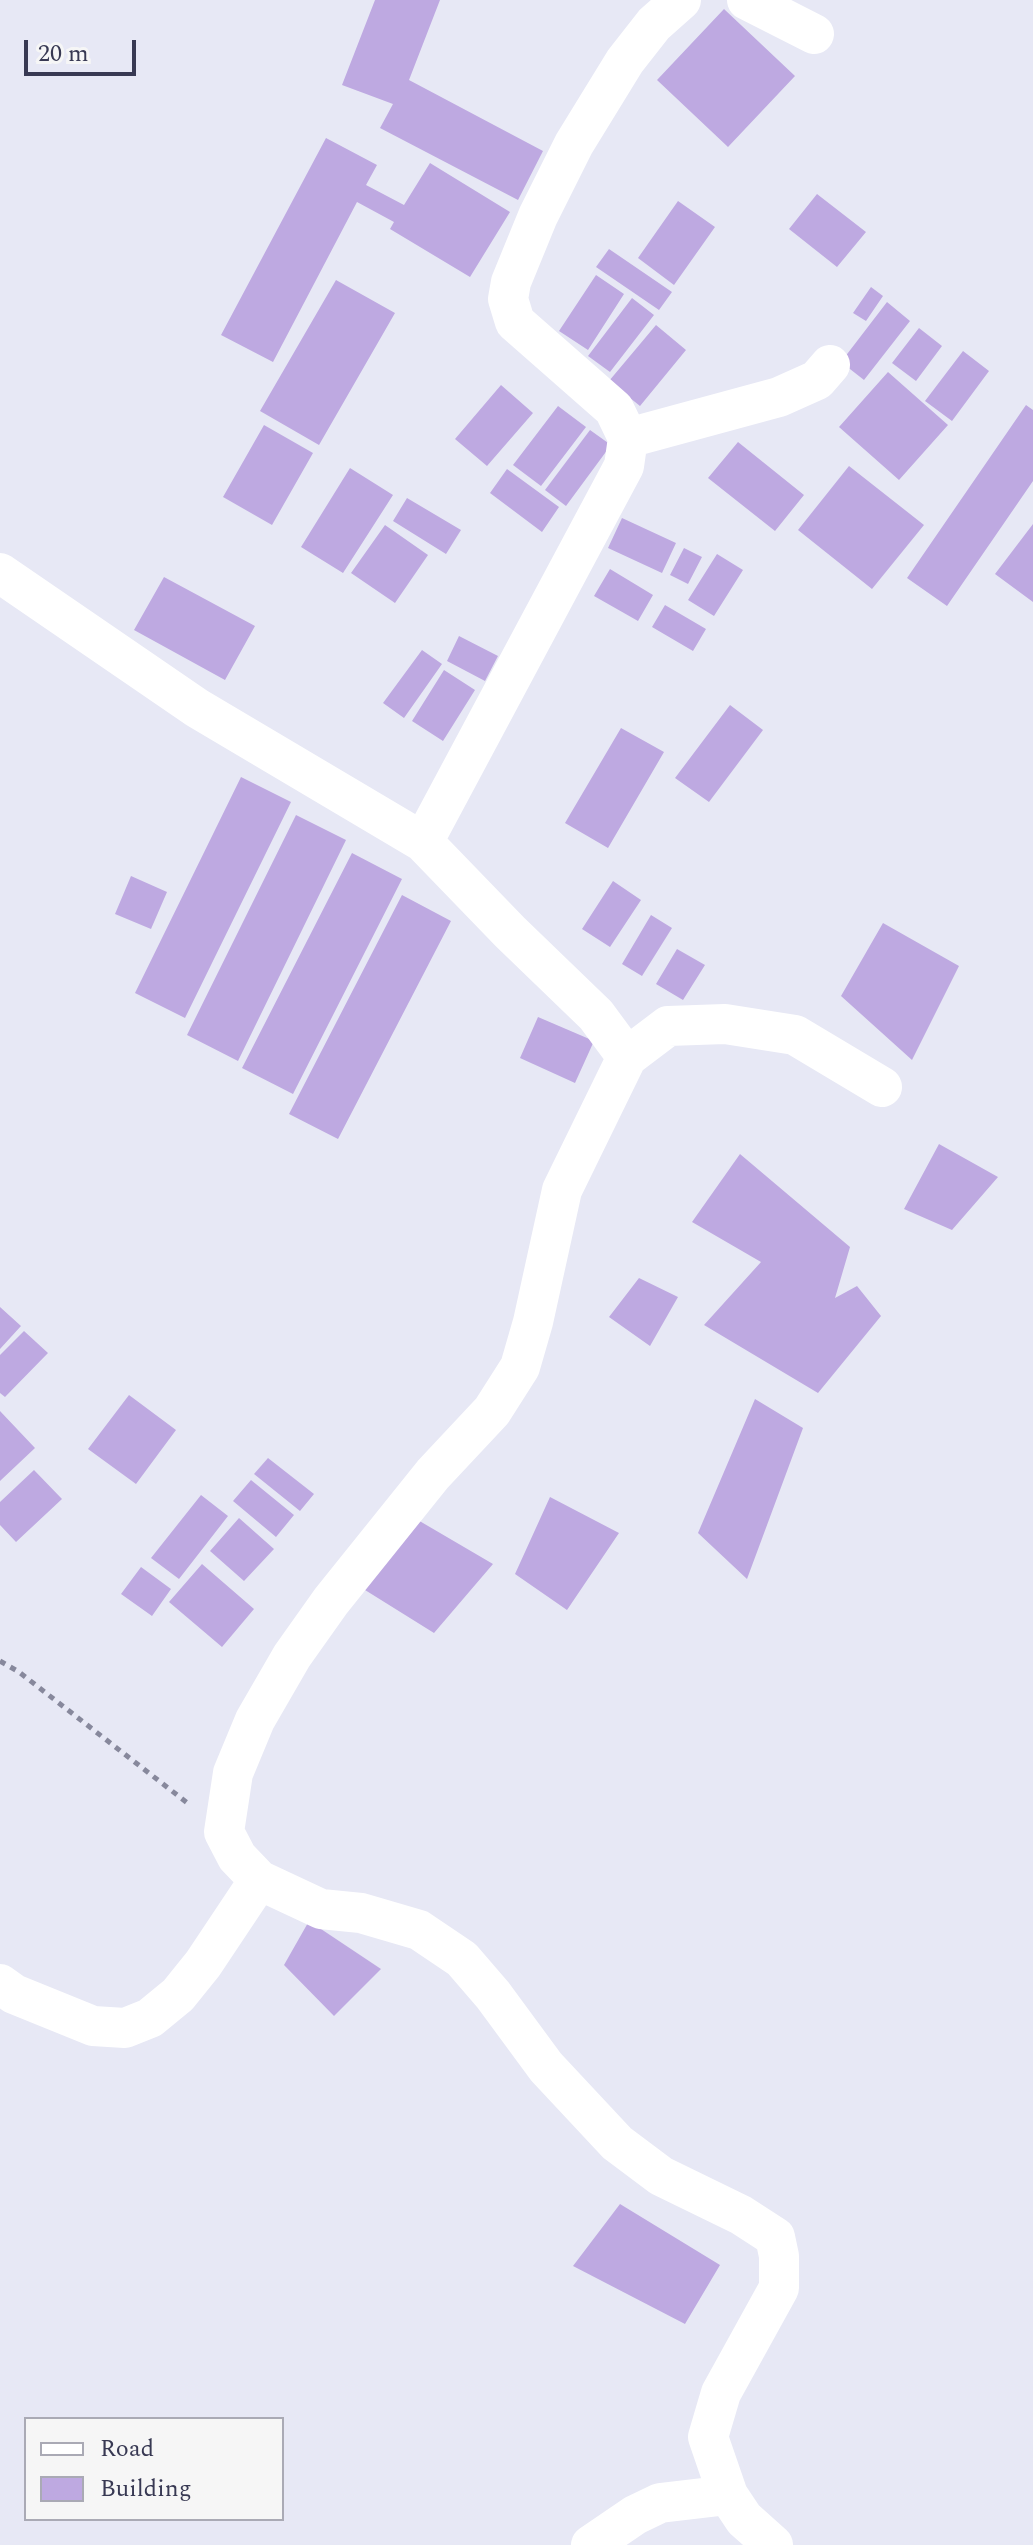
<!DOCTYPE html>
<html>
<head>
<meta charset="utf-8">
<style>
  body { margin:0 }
  #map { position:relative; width:1033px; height:2545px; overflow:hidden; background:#e7e8f5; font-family:Spectral,serif }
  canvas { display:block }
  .legend { position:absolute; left:24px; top:2417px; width:260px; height:104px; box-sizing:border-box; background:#f6f6f6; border:2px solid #aaaab5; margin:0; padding:10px 14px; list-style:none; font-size:24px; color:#383953 }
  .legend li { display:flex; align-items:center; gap:16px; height:40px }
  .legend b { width:40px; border:2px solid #aaaab5 }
  .scale { position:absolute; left:24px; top:40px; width:112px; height:36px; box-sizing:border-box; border:4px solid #383953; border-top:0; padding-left:10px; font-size:24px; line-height:28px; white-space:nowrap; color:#383953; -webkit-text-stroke:6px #f6f6f6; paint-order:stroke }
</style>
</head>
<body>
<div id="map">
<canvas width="1033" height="2545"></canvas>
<ul class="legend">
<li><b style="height:10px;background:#fff"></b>Road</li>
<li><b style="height:22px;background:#bea9e1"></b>Building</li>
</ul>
<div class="scale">20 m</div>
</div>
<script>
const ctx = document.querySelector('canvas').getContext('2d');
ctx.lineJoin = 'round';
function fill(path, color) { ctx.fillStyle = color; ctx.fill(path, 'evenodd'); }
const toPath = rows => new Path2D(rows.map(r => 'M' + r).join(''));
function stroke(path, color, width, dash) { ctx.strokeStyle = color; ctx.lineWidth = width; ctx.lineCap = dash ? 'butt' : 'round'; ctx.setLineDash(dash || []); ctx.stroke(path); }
fill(toPath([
  [375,0,440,0,409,80,543,151,518,200,380,128,393,104,342,85],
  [724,9,795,76,728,147,657,80],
  [326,138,377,165,366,185,404,205,430,163,510,212,470,277,390,229,394,222,357,202,273,362,221,335],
  [817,194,866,232,837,267,789,229],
  [678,201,715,227,674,285,638,258],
  [609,249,672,292,659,310,596,267],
  [596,275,624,294,588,350,559,331],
  [336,280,395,313,319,445,260,411],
  [871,287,883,296,866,321,853,313],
  [632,298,654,315,610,372,588,356],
  [887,302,910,321,864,380,841,362],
  [656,325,686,350,640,406,609,381],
  [919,328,942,346,916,381,892,363],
  [963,351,989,371,952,421,925,401],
  [888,372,948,425,899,480,839,427],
  [501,385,533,413,487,466,455,439],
  [1026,405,1033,410,1033,481,947,606,907,578],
  [558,406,586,427,541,486,513,465],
  [264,425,313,453,272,525,223,497],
  [590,430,611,445,566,506,545,490],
  [738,442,804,495,775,531,708,478],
  [849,466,924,525,872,589,798,530],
  [350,468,393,495,343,573,301,547],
  [507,469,559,507,542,532,490,493],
  [407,498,461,530,446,554,393,521],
  [622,518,676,543,662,573,608,548],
  [1033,524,1033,602,995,574],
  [385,525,428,555,395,603,351,573],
  [684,548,702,557,688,584,670,575],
  [717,554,743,570,714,616,688,600],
  [610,569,653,595,638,621,594,596],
  [164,577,255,626,225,680,134,630],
  [665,605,706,629,693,651,652,627],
  [459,636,498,656,485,681,447,661],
  [422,650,442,664,404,718,383,703],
  [444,670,475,690,443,741,412,721],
  [730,705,763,730,709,802,675,778],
  [621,728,664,752,608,848,565,823],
  [241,777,291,802,185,1018,135,993],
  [296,815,346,840,238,1061,187,1035],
  [352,853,402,879,293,1094,242,1068],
  [131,876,167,892,151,929,115,914],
  [613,881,641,900,610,947,582,929],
  [402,895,451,921,338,1139,289,1114],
  [651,915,672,928,642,976,622,964],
  [883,923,959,966,912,1060,841,996],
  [677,949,705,965,683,1000,656,984],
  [538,1017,594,1041,575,1083,520,1058],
  [939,1144,998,1177,952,1230,904,1209],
  [740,1154,850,1247,835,1298,857,1286,881,1316,818,1393,704,1325,761,1262,692,1222],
  [639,1278,678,1297,650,1346,609,1317],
  [0,1307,21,1326,0,1349],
  [24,1331,48,1353,5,1397,0,1393,0,1355],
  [129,1395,176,1430,136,1484,88,1449],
  [755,1399,803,1428,747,1579,698,1533],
  [0,1411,35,1448,0,1481],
  [268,1458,314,1494,300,1511,254,1474],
  [34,1470,62,1499,16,1542,0,1525,0,1502],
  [251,1480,294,1515,276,1537,233,1501],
  [201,1495,228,1516,179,1579,151,1558],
  [550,1497,619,1533,567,1610,515,1574],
  [411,1516,493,1564,434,1633,357,1585],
  [239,1518,274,1549,244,1581,210,1551],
  [202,1564,254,1609,222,1647,169,1602],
  [141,1567,171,1589,152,1616,121,1594],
  [309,1921,381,1969,334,2016,284,1965],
  [620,2204,720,2265,685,2324,573,2266]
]), '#bea9e1');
stroke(toPath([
  [0,1661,19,1672,190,1805]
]), '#87889c', 5, [6, 6]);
stroke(toPath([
  [747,0,814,34],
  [628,438,779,397,817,380,830,365],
  [0,573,197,708,423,842,510,932,596,1015,627,1057,562,1190,533,1322,520,1367,492,1411,433,1474,331,1601,292,1656,255,1720,233,1773,224,1832,237,1857,259,1880,321,1909,361,1913,419,1930,462,1959,493,1995,546,2067,617,2143,661,2176,741,2215,775,2237,779,2256,779,2288,721,2393,708,2437,728,2495,744,2519,773,2545],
  [423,842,624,466,628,438,614,409,515,322,508,299,511,282,538,216,574,144,625,61,654,24,681,0],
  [627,1057,668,1026,725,1024,795,1035,882,1087],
  [0,1984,14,1994,93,2026,125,2028,150,2018,178,1995,203,1964,259,1880],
  [591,2545,635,2515,660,2503,728,2495]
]), '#fff', 40);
</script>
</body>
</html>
